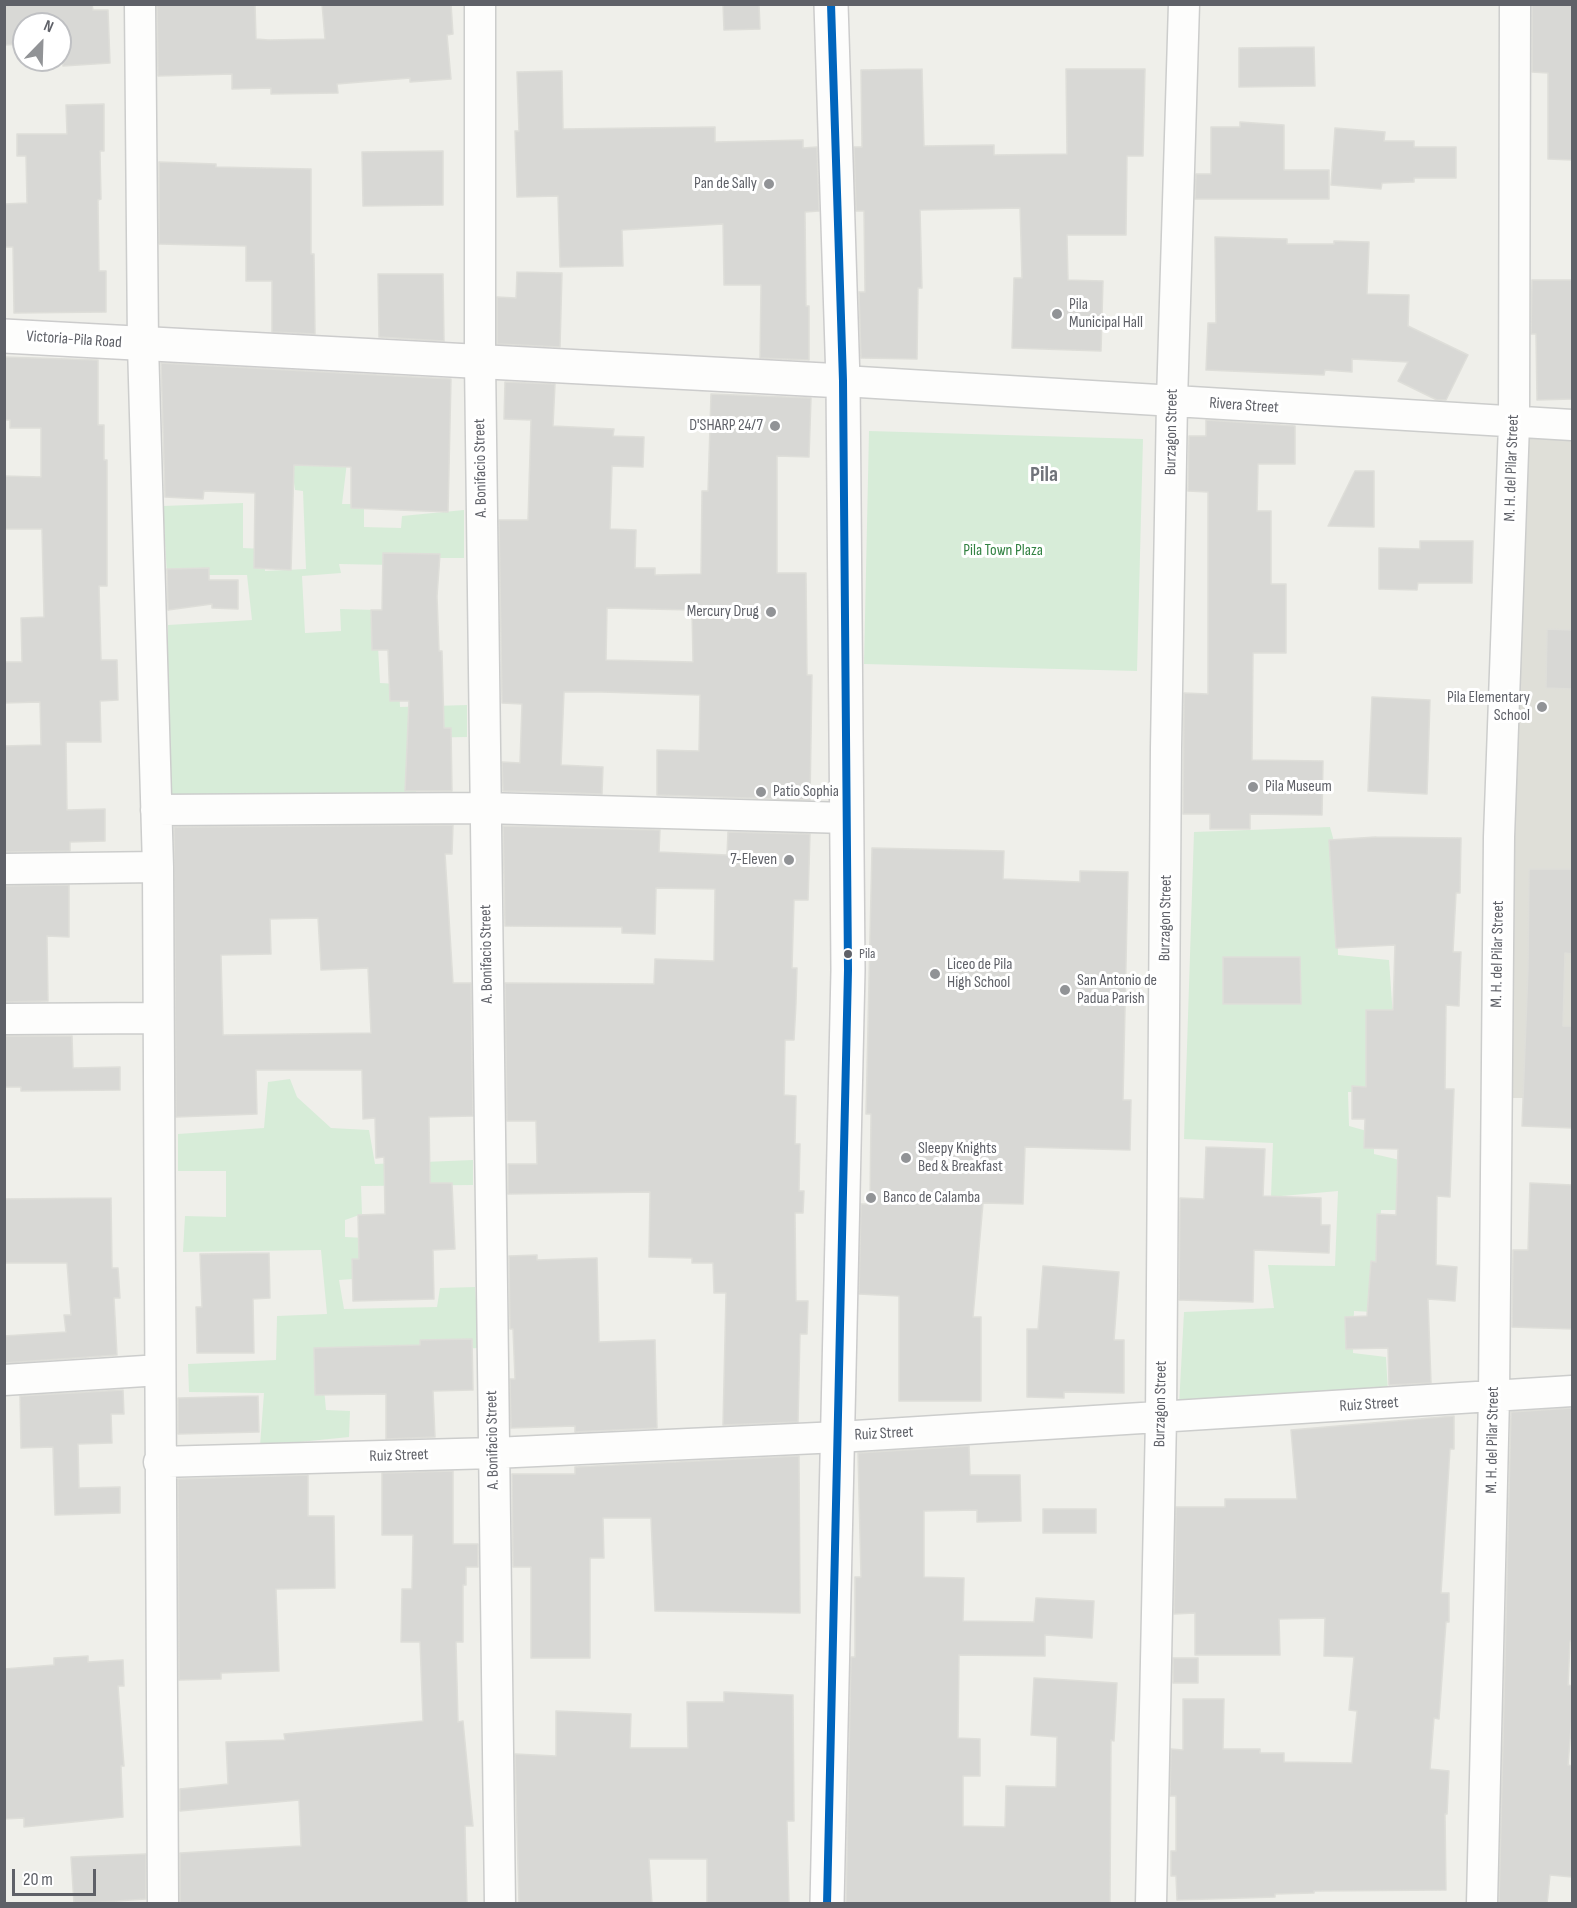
<!DOCTYPE html>
<html>
<head>
<meta charset="utf-8">
<style>
  body { margin:0 }
  #map { position:relative; width:1577px; height:1908px; overflow:hidden; background:#efefea; font-family:"Sofia Sans Condensed",sans-serif }
  canvas { display:block }
  .frame { position:absolute; inset:0; border:6px solid #5f6168; pointer-events:none }
  .north { position:absolute; left:12px; top:12px; width:60px; height:60px; box-sizing:border-box; background:#fff; border:2px solid #bfc0c3; border-radius:50%; rotate:23deg; font-size:16px; font-weight:700; line-height:24px; text-align:center; color:#5f6168 }
  .north::after { content:''; display:block; margin:auto; width:21px; height:27px; background:#919396; clip-path:polygon(50% 0,100% 100%,50% 72%,0 100%) }
  .scale { position:absolute; left:12px; top:1869px; width:84px; height:27px; box-sizing:border-box; border:3px solid #5f6168; border-top:0; padding-left:8px; font-size:18px; line-height:21px; white-space:nowrap; color:#5f6168; -webkit-text-stroke:4px #fff; paint-order:stroke }
</style>
</head>
<body>
<div id="map">
<canvas width="1577" height="1908"></canvas>
<div class="frame"></div>
<div class="north">N</div>
<div class="scale">20 m</div>
</div>
<script>
const ctx = document.querySelector('canvas').getContext('2d');
ctx.lineJoin = 'round';
function fill(path, color) { ctx.fillStyle = color; ctx.fill(path, 'evenodd'); }
const toPath = rows => new Path2D(rows.map(r => 'M' + r).join(''));
function stroke(path, color, width, dash) { ctx.strokeStyle = color; ctx.lineWidth = width; ctx.lineCap = dash ? 'butt' : 'round'; ctx.setLineDash(dash || []); ctx.stroke(path); }
function drawText(font, color, halo, rows, align = 'center') {
  ctx.font = font + ' "Sofia Sans Condensed",sans-serif'; ctx.lineWidth = 6; ctx.setLineDash([]); ctx.textBaseline = 'middle'; ctx.strokeStyle = halo; ctx.fillStyle = color; for (const [text, x, y, turn = 0] of rows) {
    ctx.save(); ctx.translate(x, y); ctx.rotate((+turn || 0) * Math.PI / 180); ctx.textAlign = isNaN(turn) ? turn : align; if (halo) ctx.strokeText(text, 0, 0); ctx.fillText(text, 0, 0); ctx.restore();
  }
}
fill(toPath([
  [1522,433,1572,435,1572,1098,1504,1098]
]), '#dfdfd8');
fill(toPath([
  [869,431,1143,439,1137,671,864,664],
  [350,437,342,504,364,504,364,527,401,528,402,516,464,510,464,558,394,558,394,565,339,564,341,573,302,576,305,633,341,631,340,609,376,610,380,683,399,684,400,707,467,705,467,737,416,738,416,803,168,800,168,625,252,620,247,575,167,575,163,506,243,503,243,548,264,549,265,571,306,569,303,491,295,490,291,463],
  [1330,827,1335,845,1338,955,1389,960,1393,1017,1375,1092,1348,1092,1349,1126,1374,1133,1374,1154,1404,1161,1403,1210,1381,1210,1373,1312,1354,1311,1353,1353,1386,1357,1388,1392,1179,1406,1184,1312,1274,1308,1268,1265,1335,1266,1338,1191,1271,1197,1273,1143,1184,1139,1194,832],
  [290,1079,297,1097,331,1128,369,1130,375,1164,473,1160,473,1185,361,1186,362,1214,345,1220,345,1237,366,1238,366,1278,339,1280,344,1309,437,1307,440,1288,475,1287,480,1348,321,1354,326,1410,350,1411,349,1437,260,1446,264,1393,189,1392,188,1364,276,1360,277,1316,327,1314,321,1250,183,1252,185,1216,226,1217,226,1171,178,1171,178,1134,264,1128,268,1082]
]), '#d7ecd8');
const building = toPath([
  [4,4,92,4,93,10,108,10,110,63,63,66,60,24,24,24,24,44,4,45,4,4],
  [157,4,255,4,256,39,269,40,325,39,322,4,451,4,453,34,447,35,451,79,410,82,410,78,337,84,338,93,271,94,271,88,232,89,232,74,158,76,157,4],
  [723,4,759,4,760,29,724,30,723,4],
  [1532,4,1572,4,1572,160,1548,159,1548,73,1532,72,1532,4],
  [1314,47,1315,86,1239,87,1239,48,1314,47],
  [922,69,924,146,994,145,994,155,1067,154,1066,69,1145,69,1143,156,1127,156,1126,235,1067,235,1068,280,1103,281,1101,351,1012,348,1014,278,1022,278,1020,208,920,210,922,288,918,288,917,359,861,358,859,292,865,292,864,211,856,211,854,147,862,147,861,70,922,69],
  [562,71,563,129,715,127,715,142,803,140,803,148,817,147,819,211,805,212,806,306,809,306,809,360,760,358,761,285,724,285,723,224,622,230,623,266,560,267,558,196,517,197,515,131,519,131,517,72,562,71],
  [104,104,104,151,100,151,101,199,98,200,99,271,106,271,106,312,14,313,13,247,4,247,4,204,27,203,26,156,17,156,17,134,67,134,66,105,104,104],
  [1240,122,1284,125,1284,170,1329,170,1329,199,1195,199,1196,174,1211,174,1211,127,1240,127,1240,122],
  [1335,128,1385,132,1384,141,1414,141,1414,147,1456,147,1456,178,1414,178,1414,182,1382,183,1381,189,1331,185,1335,128],
  [443,151,443,205,363,206,362,152,443,151],
  [159,162,216,164,216,167,311,169,311,254,314,254,315,334,272,332,272,281,246,281,246,246,159,244,159,162],
  [1215,237,1287,239,1287,244,1334,244,1334,241,1369,242,1367,294,1409,295,1408,326,1468,355,1446,400,1437,400,1398,381,1408,362,1352,359,1352,372,1325,370,1324,375,1206,370,1208,323,1216,323,1215,237],
  [517,272,562,273,560,347,497,344,497,297,516,298,517,272],
  [378,274,443,274,444,341,379,337,378,274],
  [1532,280,1572,280,1572,399,1537,400,1536,334,1531,334,1532,280],
  [4,357,98,360,98,425,104,425,104,460,107,460,107,586,99,586,101,660,117,660,118,700,100,701,101,742,66,742,67,810,105,809,105,841,70,842,70,851,4,852,4,746,41,745,40,702,4,703,4,662,22,662,21,618,44,617,42,529,4,529,4,476,41,477,41,428,10,428,10,420,4,420,4,357],
  [161,363,451,379,448,512,351,508,351,467,294,465,291,570,254,568,255,493,204,491,203,499,165,497,161,363],
  [505,382,555,384,553,426,614,429,613,436,644,437,643,467,612,466,610,529,636,530,635,568,655,568,655,575,701,574,702,491,708,491,711,394,811,398,809,457,777,456,777,573,806,573,807,675,812,675,810,800,657,795,657,750,699,751,700,695,602,692,564,692,561,765,603,767,602,794,503,791,502,762,520,763,522,704,502,703,499,520,528,520,531,420,504,419,505,382],
  [607,608,692,610,693,662,606,660,607,608],
  [1206,420,1295,426,1295,464,1258,464,1257,511,1271,511,1271,584,1286,584,1286,653,1253,653,1252,760,1323,761,1322,815,1250,814,1250,829,1210,829,1210,814,1183,814,1184,693,1208,694,1208,492,1188,491,1189,436,1206,436,1206,420],
  [1355,471,1374,471,1374,527,1328,526,1355,471],
  [1420,541,1473,541,1472,583,1418,583,1417,590,1379,589,1379,548,1420,549,1420,541],
  [383,553,440,554,437,596,439,651,442,651,444,728,451,728,452,791,405,791,409,701,390,701,388,650,372,650,371,610,382,610,383,553],
  [209,568,209,580,238,580,238,609,212,608,212,604,168,610,167,569,209,568],
  [1547,629,1572,630,1572,689,1546,688,1547,629],
  [1372,697,1430,700,1427,794,1368,791,1372,697],
  [453,825,452,854,445,854,453,983,471,983,473,1116,429,1117,430,1183,452,1183,455,1249,433,1250,434,1299,353,1301,352,1259,359,1259,358,1215,385,1214,384,1157,376,1158,375,1118,363,1119,362,1070,256,1070,257,1114,176,1117,174,827,453,825],
  [318,918,321,970,368,968,371,1033,223,1035,221,955,271,954,270,919,318,918],
  [503,826,660,830,659,852,727,855,728,832,810,834,808,900,794,900,792,968,797,968,796,1003,794,1040,785,1040,784,1095,796,1096,795,1144,800,1144,799,1191,804,1191,803,1213,795,1213,796,1301,808,1301,807,1334,800,1334,798,1422,723,1425,726,1293,714,1293,713,1263,692,1263,692,1258,649,1257,650,1192,508,1194,508,1164,537,1164,536,1121,507,1121,505,983,654,984,655,959,714,961,715,889,656,888,655,934,622,933,622,927,505,926,503,826],
  [1376,837,1461,838,1460,893,1456,893,1453,952,1461,952,1459,1006,1446,1005,1445,1089,1454,1089,1450,1197,1437,1196,1436,1265,1457,1267,1455,1301,1428,1299,1431,1383,1389,1385,1388,1348,1346,1349,1345,1317,1367,1316,1371,1261,1376,1262,1377,1214,1396,1215,1398,1149,1364,1148,1365,1119,1352,1119,1352,1086,1366,1087,1366,1010,1393,1010,1395,945,1336,948,1329,840,1376,837],
  [872,848,1004,851,1003,879,1080,882,1080,871,1128,872,1123,1100,1131,1100,1130,1150,1025,1147,1023,1204,983,1203,973,1317,981,1317,981,1401,899,1401,899,1296,859,1294,861,1204,870,1204,871,1114,866,1114,872,848],
  [1529,869,1572,869,1572,954,1565,953,1563,1026,1572,1026,1572,1128,1522,1126,1528,968,1529,869],
  [69,885,69,937,47,936,48,1001,4,1002,4,886,69,885],
  [1223,957,1300,957,1301,1004,1223,1004,1223,957],
  [4,1036,72,1036,73,1068,120,1067,120,1090,21,1091,21,1087,4,1087,4,1036],
  [1206,1147,1265,1149,1263,1196,1321,1198,1321,1225,1330,1225,1329,1253,1254,1250,1253,1302,1179,1300,1180,1198,1204,1199,1206,1147],
  [1530,1183,1572,1185,1572,1329,1512,1327,1513,1250,1528,1250,1530,1183],
  [111,1198,112,1268,118,1268,120,1298,114,1298,117,1355,4,1363,4,1336,66,1332,64,1315,71,1315,67,1263,4,1263,4,1199,111,1198],
  [269,1253,270,1298,253,1299,254,1353,197,1353,196,1307,202,1307,200,1254,269,1253],
  [537,1255,537,1260,597,1258,599,1342,655,1340,657,1428,575,1432,575,1426,511,1428,510,1379,515,1379,513,1329,510,1329,509,1256,537,1255],
  [1043,1266,1119,1272,1114,1340,1124,1340,1124,1393,1064,1392,1064,1398,1027,1397,1027,1329,1038,1329,1043,1266],
  [472,1339,473,1390,433,1391,435,1437,386,1439,386,1394,315,1395,314,1348,420,1345,420,1340,472,1339],
  [123,1390,124,1414,111,1414,112,1443,78,1444,79,1488,120,1487,120,1513,55,1515,53,1447,21,1448,20,1396,123,1390],
  [258,1396,259,1432,178,1434,178,1398,258,1396],
  [1572,1408,1572,1641,1570,1641,1568,1685,1572,1686,1572,1715,1568,1765,1572,1766,1572,1877,1550,1875,1547,1904,1499,1904,1511,1412,1572,1408],
  [1454,1416,1454,1449,1450,1449,1441,1593,1449,1593,1449,1622,1446,1622,1439,1719,1434,1718,1430,1769,1449,1771,1447,1814,1445,1814,1446,1890,1314,1891,1314,1893,1275,1894,1275,1897,1177,1900,1176,1876,1171,1876,1171,1851,1176,1851,1176,1796,1170,1796,1171,1749,1183,1750,1183,1699,1224,1699,1223,1749,1260,1749,1260,1753,1284,1753,1284,1762,1352,1763,1357,1711,1349,1710,1354,1657,1324,1656,1325,1618,1279,1619,1280,1655,1195,1655,1195,1613,1174,1614,1176,1507,1225,1507,1225,1499,1297,1499,1291,1430,1454,1416],
  [969,1446,970,1475,1020,1475,1021,1521,977,1522,977,1510,924,1511,924,1577,964,1578,963,1621,1034,1622,1036,1598,1094,1601,1092,1638,1045,1635,1045,1656,959,1655,958,1738,980,1739,980,1776,963,1776,963,1826,1005,1827,1006,1786,1056,1787,1057,1737,1031,1735,1034,1678,1117,1683,1114,1741,1111,1740,1110,1903,846,1904,851,1657,855,1657,855,1577,861,1577,858,1453,969,1446],
  [799,1456,800,1613,655,1611,651,1518,603,1518,604,1558,590,1558,590,1658,531,1658,531,1567,513,1567,512,1474,575,1474,575,1467,799,1456],
  [453,1471,453,1544,478,1544,478,1567,466,1567,466,1585,463,1585,463,1642,456,1642,458,1722,463,1721,473,1826,465,1826,467,1904,180,1904,180,1853,301,1846,299,1800,180,1811,180,1789,228,1784,226,1742,285,1740,284,1734,423,1721,420,1642,401,1642,402,1589,412,1589,413,1535,382,1535,382,1473,453,1471],
  [308,1475,308,1516,334,1516,335,1588,276,1589,279,1671,221,1673,221,1679,179,1680,178,1479,308,1475],
  [1043,1509,1096,1509,1096,1533,1043,1533,1043,1509],
  [88,1656,88,1662,123,1660,124,1686,118,1686,124,1766,121,1766,123,1817,24,1827,24,1818,4,1819,4,1669,54,1665,54,1658,88,1656],
  [1173,1658,1198,1658,1198,1683,1173,1683,1173,1658],
  [724,1692,793,1695,794,1821,787,1821,789,1904,707,1904,707,1859,649,1859,652,1904,519,1904,515,1754,556,1756,556,1711,631,1714,630,1748,688,1748,687,1702,724,1702,724,1692],
  [146,1854,146,1899,74,1904,71,1857,146,1854]
]);
fill(building, '#d8d8d5');
stroke(building, '#deded9', 1.5);
const street = toPath([
  [140,4,143,345,158,867,163,1904],
  [480,4,480,361,500,1904],
  [843,381,1572,425],
  [156,810,485,808,847,818],
  [4,869,158,867],
  [4,1019,158,1018],
  [4,1380,160,1370],
  [159,1462,494,1453,839,1437,1572,1391],
  [1151,1904,1161,1418,1166,748,1172,401,1184,4],
  [1482,1904,1494,1397,1499,837,1514,424,1515,4]
]);
const secondary = toPath([
  [4,336,843,381],
  [827,1904,848,970,843,381,831,4]
]);
stroke(street, '#cccdcc', 33);
stroke(secondary, '#ccc', 36);
stroke(street, '#fdfdfc', 30);
stroke(secondary, '#fdfdfc', 33);
stroke(toPath([
  [827,1904,848,970,843,381,831,4]
]), '#0065bd', 8);
for (const [x, y, r, color] of [
  [769,184,6,"#919396"],
  [1057,314,6,"#919396"],
  [775,426,6,"#919396"],
  [771,612,6,"#919396"],
  [1542,707,6,"#919396"],
  [1253,787,6,"#919396"],
  [761,792,6,"#919396"],
  [789,860,6,"#919396"],
  [848,954,5,"#5f6168"],
  [935,974,6,"#919396"],
  [1065,990,6,"#919396"],
  [906,1158,6,"#919396"],
  [871,1198,6,"#919396"]
]) { const dot = new Path2D(); dot.arc(x, y, r, 0, 2 * Math.PI); ctx.fillStyle = color; ctx.fill(dot); stroke(dot, '#fff', 2); }
drawText('14px', '#5f6168', '#fff', [
  ["Pila",859,954]
], 'left');
drawText('16px', '#5f6168', '#fff', [
  ["Pan de Sally",757,184,"right"],
  ["Pila",1069,305],
  ["Municipal Hall",1069,323],
  ["D'SHARP 24/7",763,426,"right"],
  ["Mercury Drug",759,612,"right"],
  ["Pila Elementary",1530,698,"right"],
  ["School",1530,716,"right"],
  ["Pila Museum",1265,787],
  ["Patio Sophia",773,792],
  ["7-Eleven",777,860,"right"],
  ["Liceo de Pila",947,965],
  ["High School",947,983],
  ["San Antonio de",1077,981],
  ["Padua Parish",1077,999],
  ["Sleepy Knights",918,1149],
  ["Bed & Breakfast",918,1167],
  ["Banco de Calamba",883,1198]
], 'left');
drawText('16px', '#5f6168', '#fff', [
  ["Victoria-Pila Road",74,340,4],
  ["Rivera Street",1244,406,4],
  ["Burzagon Street",1172,432,-89],
  ["A. Bonifacio Street",481,468,-91],
  ["M. H. del Pilar Street",1512,468,-88],
  ["Burzagon Street",1166,918,-89],
  ["A. Bonifacio Street",487,954,-91],
  ["M. H. del Pilar Street",1498,954,-89],
  ["Burzagon Street",1161,1404,-89],
  ["Ruiz Street",1369,1405,-4],
  ["Ruiz Street",884,1434,-3],
  ["A. Bonifacio Street",493,1440,-91],
  ["M. H. del Pilar Street",1493,1440,-89],
  ["Ruiz Street",399,1456,-2]
]);
drawText('16px', '#328242', '#fff', [
  ["Pila Town Plaza",1003,551]
]);
drawText('bold 22px', '#70737a', '#fff', [
  ["Pila",1044,475]
]);
</script>
</body>
</html>
